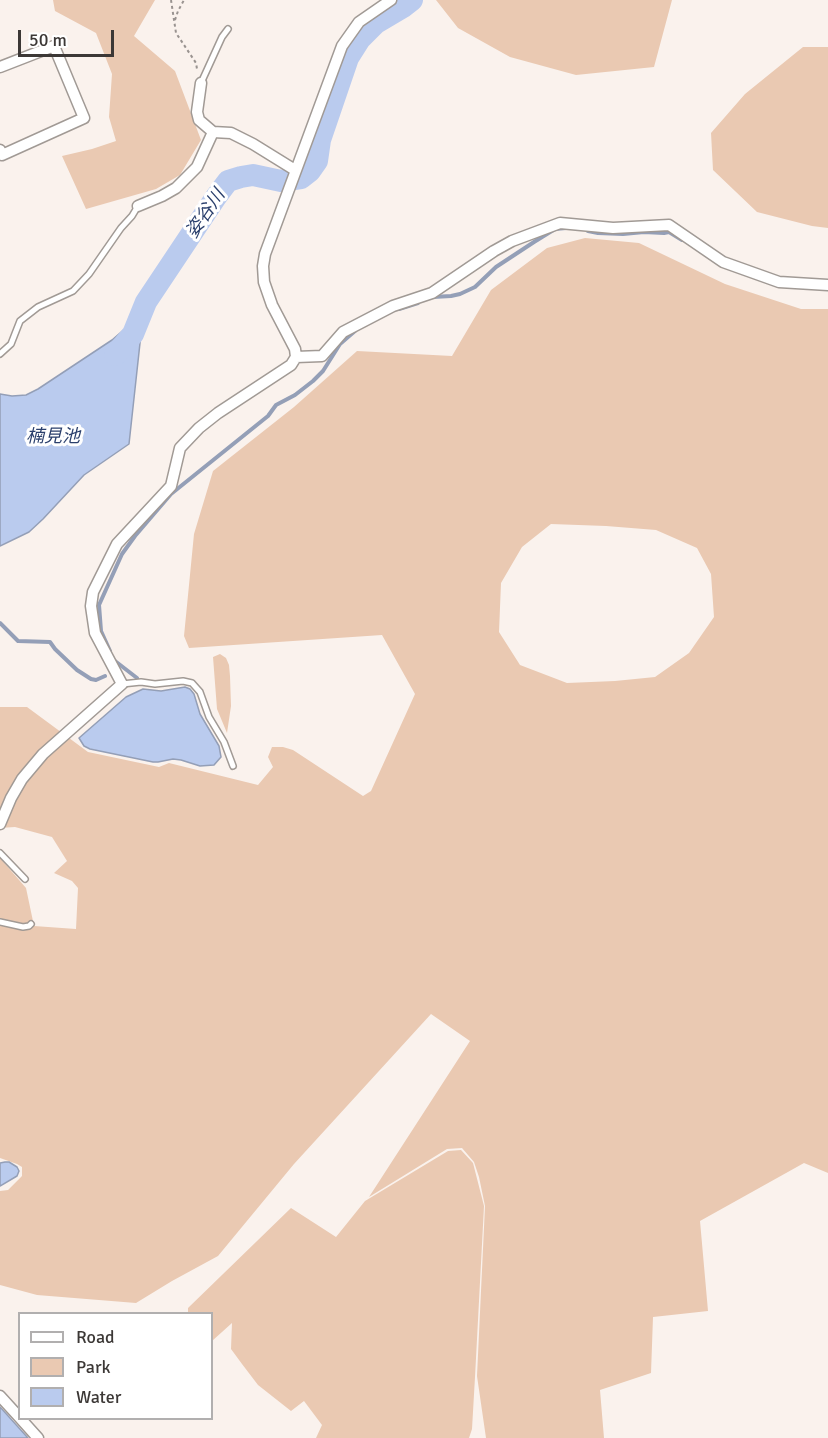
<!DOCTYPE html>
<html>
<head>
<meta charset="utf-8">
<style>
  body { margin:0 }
  #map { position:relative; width:828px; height:1438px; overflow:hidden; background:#faf2ed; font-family:Signika,sans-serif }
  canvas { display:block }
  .legend { position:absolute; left:18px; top:1312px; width:195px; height:108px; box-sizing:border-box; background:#fff; border:2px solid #b1afaf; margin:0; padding:8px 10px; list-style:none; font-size:18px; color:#3c3836 }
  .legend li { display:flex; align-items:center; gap:12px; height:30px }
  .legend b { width:30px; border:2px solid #b1afaf }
  .scale { position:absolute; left:18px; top:30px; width:96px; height:27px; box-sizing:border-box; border:3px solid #3c3836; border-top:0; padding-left:8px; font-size:18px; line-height:21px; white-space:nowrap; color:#3c3836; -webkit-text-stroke:4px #fff; paint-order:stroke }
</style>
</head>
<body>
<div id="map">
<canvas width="828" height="1438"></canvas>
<ul class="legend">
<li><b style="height:8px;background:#fff"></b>Road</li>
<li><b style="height:16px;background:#eac9b2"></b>Park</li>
<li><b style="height:16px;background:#bacbee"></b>Water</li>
</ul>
<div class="scale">50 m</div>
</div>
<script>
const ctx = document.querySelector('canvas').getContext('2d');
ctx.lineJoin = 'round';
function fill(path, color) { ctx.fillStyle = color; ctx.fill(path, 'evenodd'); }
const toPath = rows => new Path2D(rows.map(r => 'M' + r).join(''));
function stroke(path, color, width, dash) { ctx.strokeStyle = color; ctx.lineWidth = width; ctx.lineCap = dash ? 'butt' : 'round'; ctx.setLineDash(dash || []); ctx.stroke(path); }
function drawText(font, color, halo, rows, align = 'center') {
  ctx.font = font + ' Signika,"Noto Sans JP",sans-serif'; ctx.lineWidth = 6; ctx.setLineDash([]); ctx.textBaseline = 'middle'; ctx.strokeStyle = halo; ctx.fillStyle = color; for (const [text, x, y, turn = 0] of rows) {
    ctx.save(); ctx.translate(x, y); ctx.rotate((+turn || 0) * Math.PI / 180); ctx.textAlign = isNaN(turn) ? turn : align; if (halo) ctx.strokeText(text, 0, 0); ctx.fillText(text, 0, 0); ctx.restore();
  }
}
fill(toPath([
  [53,0,155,0,134,36,175,71,201,140,180,175,156,189,86,209,62,156,92,149,116,141,109,117,112,74,96,33,55,11],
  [436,0,672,0,654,67,576,75,510,57,458,28],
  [803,47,828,47,828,228,812,226,757,212,713,170,711,133,745,94],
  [585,238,639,243,725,284,801,309,828,309,828,1173,804,1163,700,1221,708,1311,653,1317,651,1373,600,1390,604,1438,486,1438,477,1376,485,1206,479,1177,474,1162,462,1148,447,1149,369,1197,470,1041,431,1014,294,1164,218,1256,172,1281,136,1303,37,1295,0,1285,0,1191,8,1190,22,1176,22,1167,17,1164,0,1158,0,858,26,888,34,926,76,929,78,888,72,881,54,873,67,861,52,837,15,827,0,828,0,707,27,707,88,752,159,767,169,763,258,785,273,767,268,757,272,747,283,747,293,750,363,796,371,791,415,694,382,635,189,648,184,636,194,534,213,471,294,407,357,351,452,356,491,290,547,248],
  [551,524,606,526,656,530,697,548,711,574,714,617,689,653,655,677,615,681,567,683,520,665,499,632,501,583,522,547],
  [220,654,226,658,229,665,230,676,231,706,227,733,217,709,213,657],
  [461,1150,473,1163,484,1206,475,1377,472,1429,469,1438,316,1438,322,1425,304,1401,291,1411,258,1385,242,1364,231,1349,232,1323,212,1341,212,1314,188,1313,188,1308,291,1208,336,1237,365,1201,448,1151]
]), '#eac9b2');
const water = toPath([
  [127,327,141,334,129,444,84,475,43,519,29,532,0,546,0,394,12,396,26,395,38,389,112,340,127,327],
  [185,687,190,689,194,694,200,714,219,746,221,757,214,765,200,766,181,760,173,759,158,762,153,762,90,749,84,746,79,738,126,697,143,689,161,691,185,687],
  [5,1162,9,1162,17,1167,19,1171,17,1176,0,1186,0,1163,5,1162],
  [0,1407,28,1438,0,1438,0,1407]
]);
fill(water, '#bacbee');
stroke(water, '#949fb7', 1.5);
stroke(toPath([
  [588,231,598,233,623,234,644,232,664,233,669,232,682,240],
  [433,297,451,296,460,294,475,287,496,267,534,242,555,229,566,228],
  [399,309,418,303],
  [0,623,18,641,50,642,55,649,77,670,91,679,96,680,105,676],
  [110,651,101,631,99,605,122,554,135,536,171,494,268,416,276,405,295,395,313,381,323,371,340,344,355,331],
  [115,661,137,678]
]), '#949fb7', 4);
stroke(toPath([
  [115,355,133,334,146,302,216,197,228,181,241,177,253,175,281,181,301,178,310,171,317,161,320,140,348,58,360,39,376,23,403,7,412,0]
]), '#bacbee', 22);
const lane = toPath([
  [201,83,222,37,228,29],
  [0,354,11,344,20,321,38,307,73,291,89,274,121,228,132,216,138,206],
  [122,684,141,682,155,684,183,681,192,683,200,692,209,717,224,742,233,766],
  [0,853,25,879],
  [0,922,23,927,29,926,31,924]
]);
const street = toPath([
  [0,67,54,46,84,118,2,155,0,150],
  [201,83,197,112,199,120,213,132,231,133,253,144,295,170],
  [138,206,162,196,176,188,197,167,213,132],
  [296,357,322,356,343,332,393,306,432,293,494,251,512,241,560,223,613,228,669,225,723,262,779,282,828,285],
  [0,824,11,798,22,779,43,754,122,684,95,633,91,606,93,592,117,544,171,486,180,448,199,428,218,413,291,365,296,357,295,349,272,305,264,282,263,266,265,254,342,46,359,22,391,0],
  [0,1396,20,1418],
  [20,1418,38,1438]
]);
stroke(lane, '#a19a95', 8);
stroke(street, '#a19a95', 13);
stroke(toPath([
  [171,0,176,33,196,63,197,69],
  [175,20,178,11,184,0]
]), '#999390', 2, [3, 3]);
stroke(lane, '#fff', 5);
stroke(street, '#fff', 10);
drawText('italic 18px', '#2a3f6c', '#fff', [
  ["姿谷川",206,214,-56],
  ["楠見池",53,437]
]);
</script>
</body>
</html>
